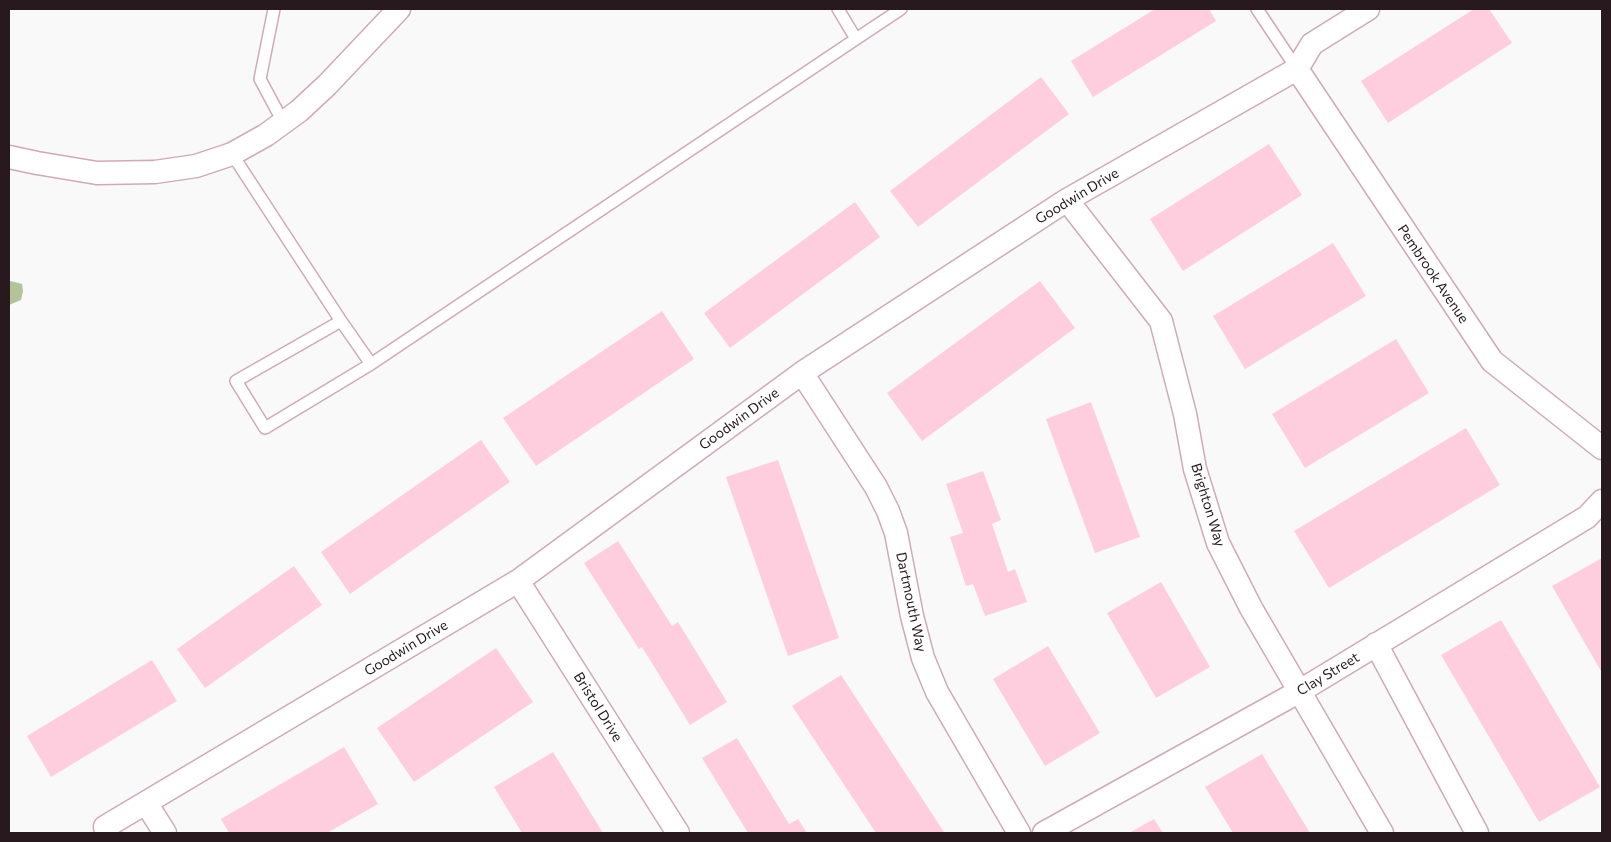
<!DOCTYPE html>
<html>
<head>
<meta charset="utf-8">
<style>
  body { margin:0 }
  #map { position:relative; width:1611px; height:842px; overflow:hidden; background:#f9f9f9; font-family:Commissioner,sans-serif }
  canvas { display:block }
  .frame { position:absolute; inset:0; border:10px solid #27191e; pointer-events:none }
</style>
</head>
<body>
<div id="map">
<canvas width="1611" height="842"></canvas>
<div class="frame"></div>
</div>
<script>
const ctx = document.querySelector('canvas').getContext('2d');
ctx.lineJoin = 'round';
function fill(path, color) { ctx.fillStyle = color; ctx.fill(path, 'evenodd'); }
const toPath = rows => new Path2D(rows.map(r => 'M' + r).join(''));
function stroke(path, color, width, dash) { ctx.strokeStyle = color; ctx.lineWidth = width; ctx.lineCap = dash ? 'butt' : 'round'; ctx.setLineDash(dash || []); ctx.stroke(path); }
function drawText(font, color, halo, rows, align = 'center') {
  ctx.font = font + ' Commissioner,sans-serif'; ctx.lineWidth = 4; ctx.setLineDash([]); ctx.textBaseline = 'middle'; ctx.strokeStyle = halo; ctx.fillStyle = color; for (const [text, x, y, turn = 0] of rows) {
    ctx.save(); ctx.translate(x, y); ctx.rotate((+turn || 0) * Math.PI / 180); ctx.textAlign = isNaN(turn) ? turn : align; if (halo) ctx.strokeText(text, 0, 0); ctx.fillText(text, 0, 0); ctx.restore();
  }
}
fill(toPath([
  [11,281,22,284,23,291,21,300,9,305,9,282]
]), '#b3c49c');
fill(toPath([
  [1155,9,1209,9,1216,21,1093,97,1071,61],
  [1474,9,1489,9,1512,43,1388,123,1361,81],
  [1041,77,1069,114,918,227,890,191],
  [1269,144,1302,195,1183,271,1150,219],
  [855,202,880,237,730,348,704,313],
  [1333,243,1366,296,1245,369,1213,316],
  [1040,281,1075,328,922,441,887,393],
  [662,311,694,359,536,466,503,418],
  [1396,339,1429,393,1305,468,1272,414],
  [1091,402,1140,537,1095,553,1046,419],
  [1466,428,1500,485,1329,588,1294,531],
  [481,440,510,482,350,594,321,552],
  [778,460,839,638,788,656,726,477],
  [983,471,1001,520,992,524,1008,572,1015,569,1027,602,985,616,973,584,966,586,950,537,963,533,946,484],
  [618,541,672,626,678,622,727,702,690,725,642,647,639,649,584,563],
  [1602,558,1602,673,1552,586],
  [294,566,322,605,205,688,177,649],
  [1161,582,1210,667,1156,698,1107,613],
  [1501,620,1600,787,1539,822,1441,655],
  [1048,646,1100,733,1045,766,993,679],
  [496,648,533,702,414,782,377,728],
  [152,660,177,701,51,777,27,736],
  [841,675,944,832,943,833,876,833,792,706],
  [737,738,789,824,798,819,807,833,748,833,702,758],
  [344,747,378,804,327,833,229,833,221,819],
  [553,752,603,833,522,833,494,787],
  [1262,754,1310,833,1233,833,1205,787],
  [1154,819,1163,833,1129,833]
]), '#ffcede');
const service = toPath([
  [274,9,260,79,283,122],
  [1257,9,1297,69],
  [856,39,901,9],
  [232,154,341,321,371,364],
  [341,321,236,381,265,428,371,364,856,39,838,9]
]);
const minor = toPath([
  [1297,69,1492,361,1602,448],
  [9,157,37,163,97,173,155,172,196,166,232,154,266,135,299,111,327,85,399,9],
  [1067,200,1161,321,1185,414,1195,469,1218,543,1251,608,1382,833],
  [802,373,876,487,888,511,896,533,912,616,923,658,937,692,1019,833],
  [518,581,678,833],
  [1376,644,1477,833],
  [146,803,165,833],
  [105,827,518,581,802,373,1067,200,1297,69,1312,44,1368,9],
  [1044,833,1300,691,1587,517,1602,501]
]);
stroke(service, '#d0aab6', 14);
stroke(minor, '#d0aab6', 25);
stroke(service, '#fff', 11);
stroke(minor, '#fff', 22);
drawText('14px', '#27191e', '#fff', [
  ["Goodwin Drive",1077,196,-31],
  ["Pembrook Avenue",1433,274,56],
  ["Goodwin Drive",739,419,-36],
  ["Brighton Way",1208,505,73],
  ["Dartmouth Way",911,602,78],
  ["Goodwin Drive",406,648,-31],
  ["Clay Street",1328,674,-31],
  ["Bristol Drive",598,707,58]
]);
</script>
</body>
</html>
